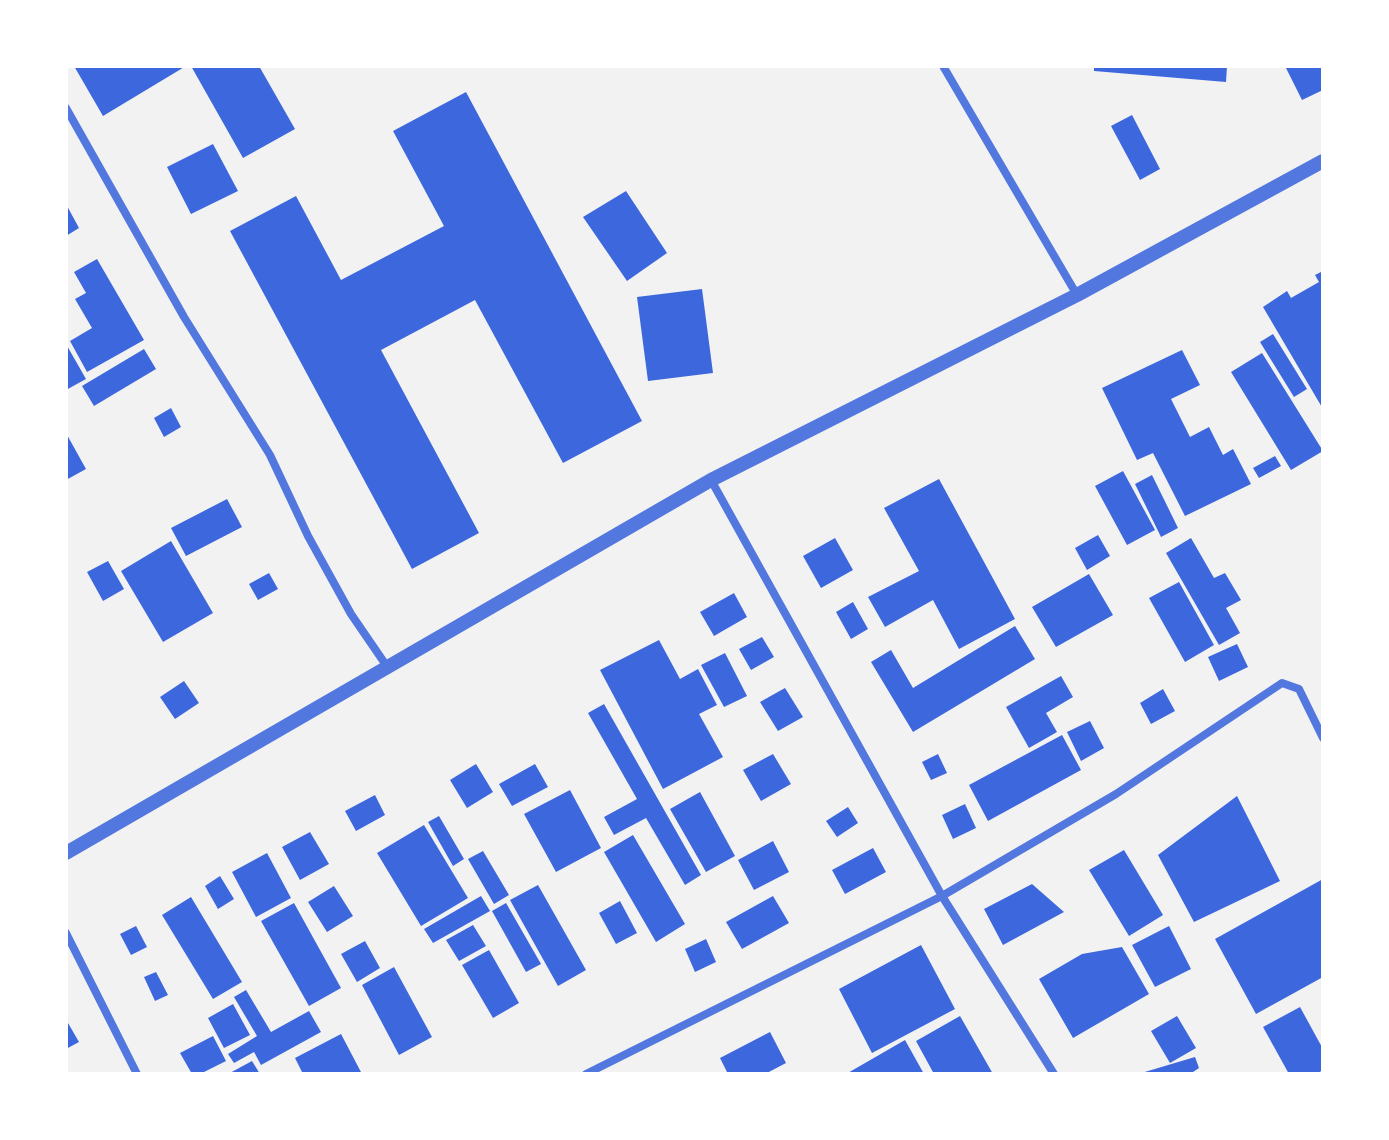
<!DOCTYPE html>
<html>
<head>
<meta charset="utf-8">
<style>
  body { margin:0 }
  #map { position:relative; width:1389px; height:1140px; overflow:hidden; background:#f2f2f2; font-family:Montserrat,sans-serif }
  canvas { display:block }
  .frame { position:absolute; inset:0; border:68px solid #fff; pointer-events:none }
</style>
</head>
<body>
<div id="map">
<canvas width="1389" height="1140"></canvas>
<div class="frame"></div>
</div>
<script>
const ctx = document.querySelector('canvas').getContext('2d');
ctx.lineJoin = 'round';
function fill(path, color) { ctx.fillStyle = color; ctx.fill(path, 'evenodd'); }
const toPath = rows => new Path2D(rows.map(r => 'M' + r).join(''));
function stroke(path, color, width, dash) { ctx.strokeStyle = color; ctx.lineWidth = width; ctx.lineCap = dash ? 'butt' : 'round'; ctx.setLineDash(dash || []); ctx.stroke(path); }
fill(toPath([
  [74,66,186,66,103,116],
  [191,66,259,66,295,129,243,158],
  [1094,66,1227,66,1226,82,1094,71],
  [1285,66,1323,66,1323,90,1302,100],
  [466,92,642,421,563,463,475,300,381,350,479,533,412,569,230,231,296,196,341,280,444,226,393,131],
  [1132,115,1160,169,1140,180,1111,126],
  [213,144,238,191,191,214,167,167],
  [626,191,667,253,627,281,583,217],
  [66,204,79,228,66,236],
  [97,259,144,340,87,372,70,341,92,328,75,299,86,293,74,272],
  [1323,271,1323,409,1263,307,1287,291,1291,298,1319,282,1315,275],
  [702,289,713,373,648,381,637,297],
  [1273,334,1307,389,1294,397,1260,342],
  [66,344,86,379,66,390],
  [144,349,156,369,94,406,82,386],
  [1182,350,1200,385,1171,399,1190,437,1209,427,1223,455,1233,449,1251,484,1185,516,1153,453,1137,460,1102,388],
  [1262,353,1323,451,1291,470,1231,372],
  [171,408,181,427,164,437,154,418],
  [66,433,86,469,66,480],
  [1275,456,1281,466,1259,478,1253,468],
  [1123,471,1155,530,1127,545,1095,486],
  [1152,475,1178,528,1161,537,1135,484],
  [939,479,1015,619,959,649,933,600,885,627,868,597,919,571,884,508],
  [227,499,242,527,186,556,171,528],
  [1098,535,1110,556,1087,570,1075,548],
  [835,538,853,570,821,588,803,556],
  [1191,538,1214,578,1225,573,1241,600,1226,608,1240,633,1219,645,1166,553],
  [171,541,213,613,163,642,121,571],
  [108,561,124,589,103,601,87,572],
  [269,573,278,589,258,600,249,584],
  [1089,574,1113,615,1056,647,1032,607],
  [1179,582,1214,645,1185,662,1149,598],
  [734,593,747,617,714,636,700,612],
  [853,602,868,629,851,639,836,612],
  [1015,626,1035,659,913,732,871,662,891,650,913,688],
  [762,637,774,657,751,670,739,649],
  [659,640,680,679,698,669,717,705,699,714,723,757,663,789,600,670],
  [1237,644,1248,667,1219,681,1208,657],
  [725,653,747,696,724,707,701,665],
  [1061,676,1073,697,1046,713,1057,732,1029,748,1006,707],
  [184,681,199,703,175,719,160,697],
  [785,688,803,717,778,731,760,702],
  [1163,689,1175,711,1151,724,1140,703],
  [604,704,701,875,685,885,646,818,614,835,604,817,637,799,588,713],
  [1090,721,1104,748,1081,761,1067,732],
  [1062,735,1081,770,988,821,969,785],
  [773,754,791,784,761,801,743,770],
  [938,754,947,773,931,780,922,762],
  [476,764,493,792,467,808,450,780],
  [535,764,548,787,512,806,499,784],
  [570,790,601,848,556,872,524,814],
  [700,792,735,856,706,872,670,809],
  [375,795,385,815,356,831,345,811],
  [1237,796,1280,881,1194,922,1158,855],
  [965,804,976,828,953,839,942,815],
  [848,807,858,823,837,837,826,821],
  [439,816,464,859,453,866,428,822],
  [424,825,468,898,421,926,377,853],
  [310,832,329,864,300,880,282,847],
  [633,835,685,924,656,942,604,852],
  [773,841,789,872,754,890,738,860],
  [873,848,886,872,845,894,832,870],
  [1124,850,1163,915,1129,936,1089,870],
  [483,851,509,895,494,904,468,859],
  [267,853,291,898,256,917,232,872],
  [220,876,234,899,218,909,205,886],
  [1323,879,1323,977,1256,1014,1215,939],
  [1032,884,1064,912,1003,945,984,909],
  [538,885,586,970,558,986,510,900],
  [334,886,353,916,327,932,308,902],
  [481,896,490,911,433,943,424,929],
  [773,896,789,923,742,949,726,922],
  [191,897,242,982,213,999,162,915],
  [620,901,637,933,616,944,599,913],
  [294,903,341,988,309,1006,261,921],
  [506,903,541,964,526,972,492,911],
  [473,925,486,946,459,961,446,940],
  [136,926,147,947,131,955,120,934],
  [1169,926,1191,969,1155,987,1132,945],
  [706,939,716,962,695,972,685,949],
  [365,941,380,968,357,982,341,954],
  [921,945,955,1009,872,1053,839,989],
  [1122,947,1149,994,1073,1038,1039,979,1082,954],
  [489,950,519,1003,493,1018,462,965],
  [394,967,432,1037,399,1055,362,985],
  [156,972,168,995,155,1001,144,977],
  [246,990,271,1032,309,1011,321,1032,261,1065,254,1052,234,1063,228,1054,257,1036,234,997],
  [233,1004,250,1035,224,1048,208,1018],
  [1300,1007,1323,1049,1323,1070,1316,1074,1289,1074,1263,1027],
  [960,1016,993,1074,934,1074,916,1041],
  [1177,1016,1196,1048,1170,1063,1151,1031],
  [68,1023,79,1042,66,1049,66,1024],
  [770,1032,786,1063,765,1074,728,1074,720,1058],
  [341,1034,362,1074,303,1074,295,1058],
  [213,1036,226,1061,200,1074,192,1074,180,1053],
  [905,1040,924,1074,846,1074],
  [1195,1057,1199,1068,1190,1074,1138,1074],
  [252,1061,260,1074,228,1074]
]), '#3d67dc');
stroke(toPath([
  [943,66,1077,295],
  [66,108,184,317,270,455,308,536,351,614,388,668],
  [711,480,942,896,1054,1074],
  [66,933,137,1074],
  [586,1074,942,896,1116,794,1282,683,1299,689,1323,738]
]), '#5277de', 8);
stroke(toPath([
  [66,853,711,480,1077,295,1323,161]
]), '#5277de', 14);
</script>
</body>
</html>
